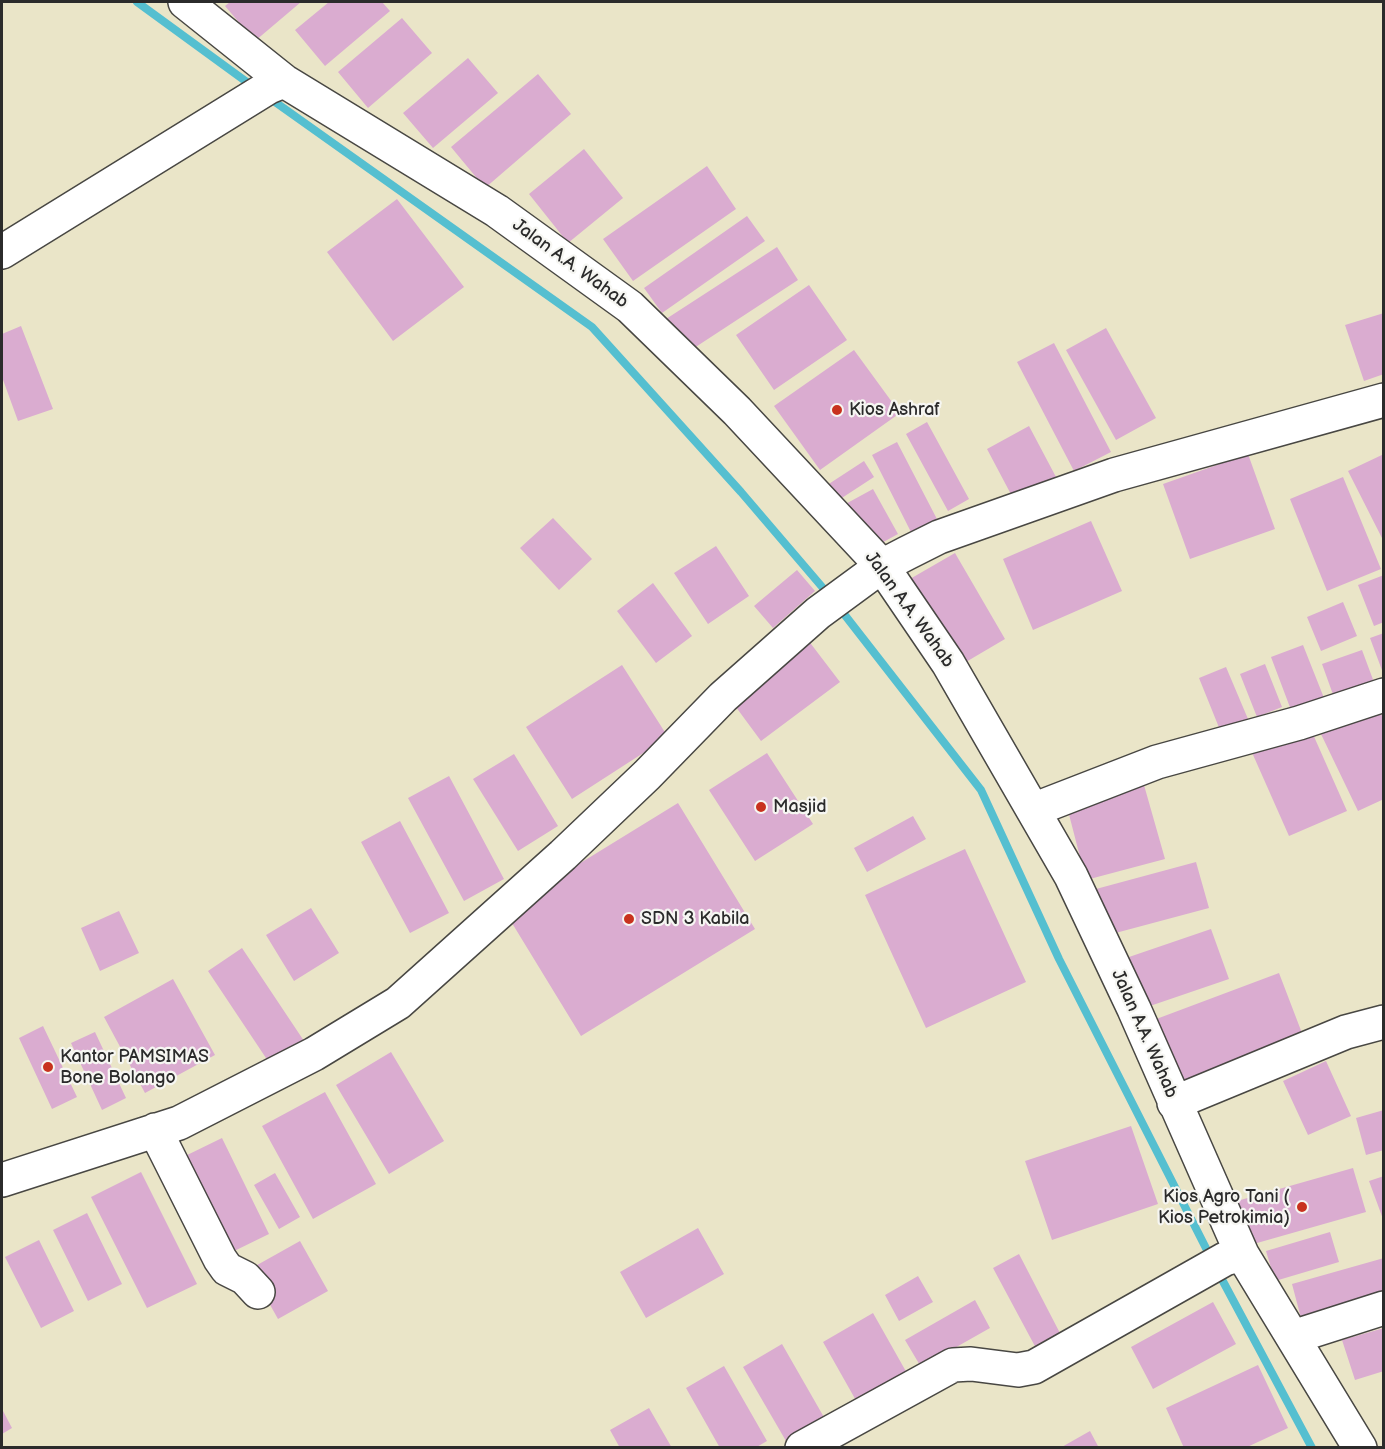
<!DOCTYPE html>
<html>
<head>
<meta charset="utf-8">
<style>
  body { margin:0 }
  #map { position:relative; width:1385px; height:1449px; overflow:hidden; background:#eae5c8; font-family:"Balsamiq Sans",sans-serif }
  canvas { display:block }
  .frame { position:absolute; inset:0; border:3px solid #2b2b2b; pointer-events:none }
</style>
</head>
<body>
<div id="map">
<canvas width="1385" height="1449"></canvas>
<div class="frame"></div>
</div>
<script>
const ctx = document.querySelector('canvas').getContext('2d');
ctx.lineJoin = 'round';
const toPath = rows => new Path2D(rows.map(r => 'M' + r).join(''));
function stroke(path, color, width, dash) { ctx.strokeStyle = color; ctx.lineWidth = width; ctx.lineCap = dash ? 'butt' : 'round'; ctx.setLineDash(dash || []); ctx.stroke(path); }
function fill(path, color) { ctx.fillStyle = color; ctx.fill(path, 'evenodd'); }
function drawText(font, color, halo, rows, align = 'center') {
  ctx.font = font + ' "Balsamiq Sans",sans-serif'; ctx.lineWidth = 4.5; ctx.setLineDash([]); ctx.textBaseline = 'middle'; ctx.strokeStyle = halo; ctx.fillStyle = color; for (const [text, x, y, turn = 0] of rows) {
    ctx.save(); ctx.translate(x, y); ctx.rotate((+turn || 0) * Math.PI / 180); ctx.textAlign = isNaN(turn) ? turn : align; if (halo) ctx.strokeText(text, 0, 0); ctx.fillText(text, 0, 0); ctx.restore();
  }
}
stroke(toPath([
  [137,2,255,88],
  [268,97,592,327,741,492,829,595],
  [837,605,981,790,1059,959,1212,1260],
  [1218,1272,1312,1448]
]), '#55bfd0', 8);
fill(toPath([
  [230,2,301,2,255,41,225,6],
  [329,2,382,2,390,11,325,66,295,30],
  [402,18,432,53,368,108,338,72],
  [468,58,498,93,433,148,403,113],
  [538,74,571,114,485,188,451,147],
  [584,149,623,198,568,243,529,194],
  [707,166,736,209,633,281,603,239],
  [397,199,464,287,393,341,327,252],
  [747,216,765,241,662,313,644,288],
  [777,247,798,280,688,352,666,319],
  [809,285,847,340,774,390,736,335],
  [1384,313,1384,374,1364,381,1345,325],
  [21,326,53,409,18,421,2,377,2,334],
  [1106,328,1156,418,1116,440,1066,350],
  [1054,343,1111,452,1074,471,1017,362],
  [854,350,900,413,820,470,774,406],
  [927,422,969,499,948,511,906,434],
  [1029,426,1056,477,1014,500,987,449],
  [897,442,939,523,913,536,872,455],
  [1248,454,1275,529,1190,559,1163,484],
  [1384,454,1384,542,1348,471],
  [864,461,874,477,828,507,818,491],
  [1343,477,1381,569,1327,591,1290,499],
  [873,489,898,534,865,552,840,507],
  [553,518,592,559,559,590,520,548],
  [1091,521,1122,591,1033,630,1003,559],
  [716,546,749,596,708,624,674,573],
  [955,553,1005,639,954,669,903,583],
  [797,570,815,591,773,628,754,606],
  [1384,575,1384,622,1374,626,1358,585],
  [653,583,692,636,656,663,617,611],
  [1343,602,1357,636,1321,651,1307,617],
  [1384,633,1384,673,1383,673,1370,638],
  [808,640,840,682,761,741,730,699],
  [1303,645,1324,698,1291,710,1271,657],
  [1362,650,1375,685,1335,700,1322,664],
  [1265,664,1282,707,1257,717,1240,674],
  [622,665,668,737,572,799,526,727],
  [1226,667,1248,719,1220,730,1199,678],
  [1376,704,1384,720,1384,799,1358,811,1320,732],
  [1308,723,1347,811,1289,836,1250,748],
  [767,753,813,824,755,861,709,790],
  [514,754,558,826,518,851,473,779],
  [449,776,504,879,464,901,408,798],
  [1142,778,1165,859,1086,880,1065,799],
  [678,803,755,929,581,1036,504,910],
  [913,816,926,839,867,872,854,848],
  [400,821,449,913,410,933,361,842],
  [965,849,1026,982,926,1028,865,895],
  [1196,862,1209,908,1108,935,1096,889],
  [311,908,339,953,294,981,266,935],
  [119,911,139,953,100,971,81,928],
  [1211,929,1229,979,1147,1007,1129,957],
  [242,948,304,1041,270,1064,208,971],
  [1279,973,1305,1041,1177,1089,1151,1021],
  [173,979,215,1055,145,1093,104,1017],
  [43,1026,77,1097,52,1109,19,1038],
  [95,1032,126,1098,102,1110,71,1043],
  [391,1052,444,1141,389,1174,336,1085],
  [1326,1061,1351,1116,1308,1135,1283,1081],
  [325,1092,376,1184,313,1219,262,1126],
  [1384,1110,1384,1150,1366,1155,1356,1118],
  [1131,1126,1158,1204,1052,1240,1025,1161],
  [222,1138,269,1234,226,1255,179,1159],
  [1353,1168,1366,1212,1250,1245,1237,1201],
  [141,1172,197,1284,147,1308,91,1197],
  [275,1173,300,1217,279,1229,254,1185],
  [1384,1176,1384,1219,1383,1219,1369,1181],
  [87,1213,122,1284,88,1301,53,1230],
  [698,1228,724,1274,646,1318,620,1272],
  [1330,1232,1339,1262,1275,1281,1266,1251],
  [39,1240,74,1311,41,1328,5,1257],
  [300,1241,328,1291,278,1319,250,1269],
  [1019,1254,1062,1337,1037,1350,993,1268],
  [1384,1258,1384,1294,1301,1318,1292,1284],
  [918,1276,933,1302,899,1321,885,1295],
  [975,1300,990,1328,921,1367,905,1340],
  [1213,1302,1236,1344,1153,1389,1131,1347],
  [873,1313,908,1375,858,1404,823,1342],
  [1384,1328,1384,1371,1355,1380,1342,1340],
  [782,1344,825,1419,786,1441,743,1367],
  [1258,1365,1288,1428,1245,1448,1184,1448,1166,1408],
  [724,1366,767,1441,755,1448,720,1448,686,1388],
  [649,1408,672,1448,620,1448,610,1430],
  [2,1409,12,1428,2,1434],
  [1090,1431,1099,1448,1060,1448]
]), '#daacd0');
const minor = toPath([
  [185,2,284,81,497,211,630,307,737,411,882,566,948,663,1071,876,1134,1009,1242,1254,1360,1448],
  [2,252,269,87,284,81],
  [1033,810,1157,762,1299,723,1384,695],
  [1174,1103,1346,1032,1384,1022],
  [155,1130,220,1259,227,1269,245,1278,258,1292],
  [2,1180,179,1123,314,1054,398,1003,563,855,647,775,723,697,818,613,882,566,907,553,939,537,1114,475,1384,400],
  [1293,1337,1384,1308],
  [802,1448,953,1365,971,1364,1018,1370,1034,1367,1225,1259,1242,1254]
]);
stroke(minor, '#484743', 36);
stroke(minor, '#fff', 33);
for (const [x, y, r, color] of [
  [837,410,6,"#c8321e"],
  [761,807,6,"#c8321e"],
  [629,919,6,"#c8321e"],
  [48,1067,6,"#c8321e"],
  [1302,1207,6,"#c8321e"]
]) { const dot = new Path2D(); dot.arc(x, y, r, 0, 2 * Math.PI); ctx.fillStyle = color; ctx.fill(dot); stroke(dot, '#f6f6f2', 2); }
drawText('18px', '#2b2b2b', '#f6f6f2', [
  ["Jalan A.A. Wahab",570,264,36],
  ["Jalan A.A. Wahab",909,610,54],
  ["Jalan A.A. Wahab",1144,1034,66]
]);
drawText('18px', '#2b2b2b', '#f6f6f2', [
  ["Kios Ashraf",849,410],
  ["Masjid",773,807],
  ["SDN 3 Kabila",641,919],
  ["Kantor PAMSIMAS",60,1057],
  ["Bone Bolango",60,1078],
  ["Kios Agro Tani (",1290,1197,"right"],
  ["Kios Petrokimia)",1290,1218,"right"]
], 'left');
</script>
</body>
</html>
